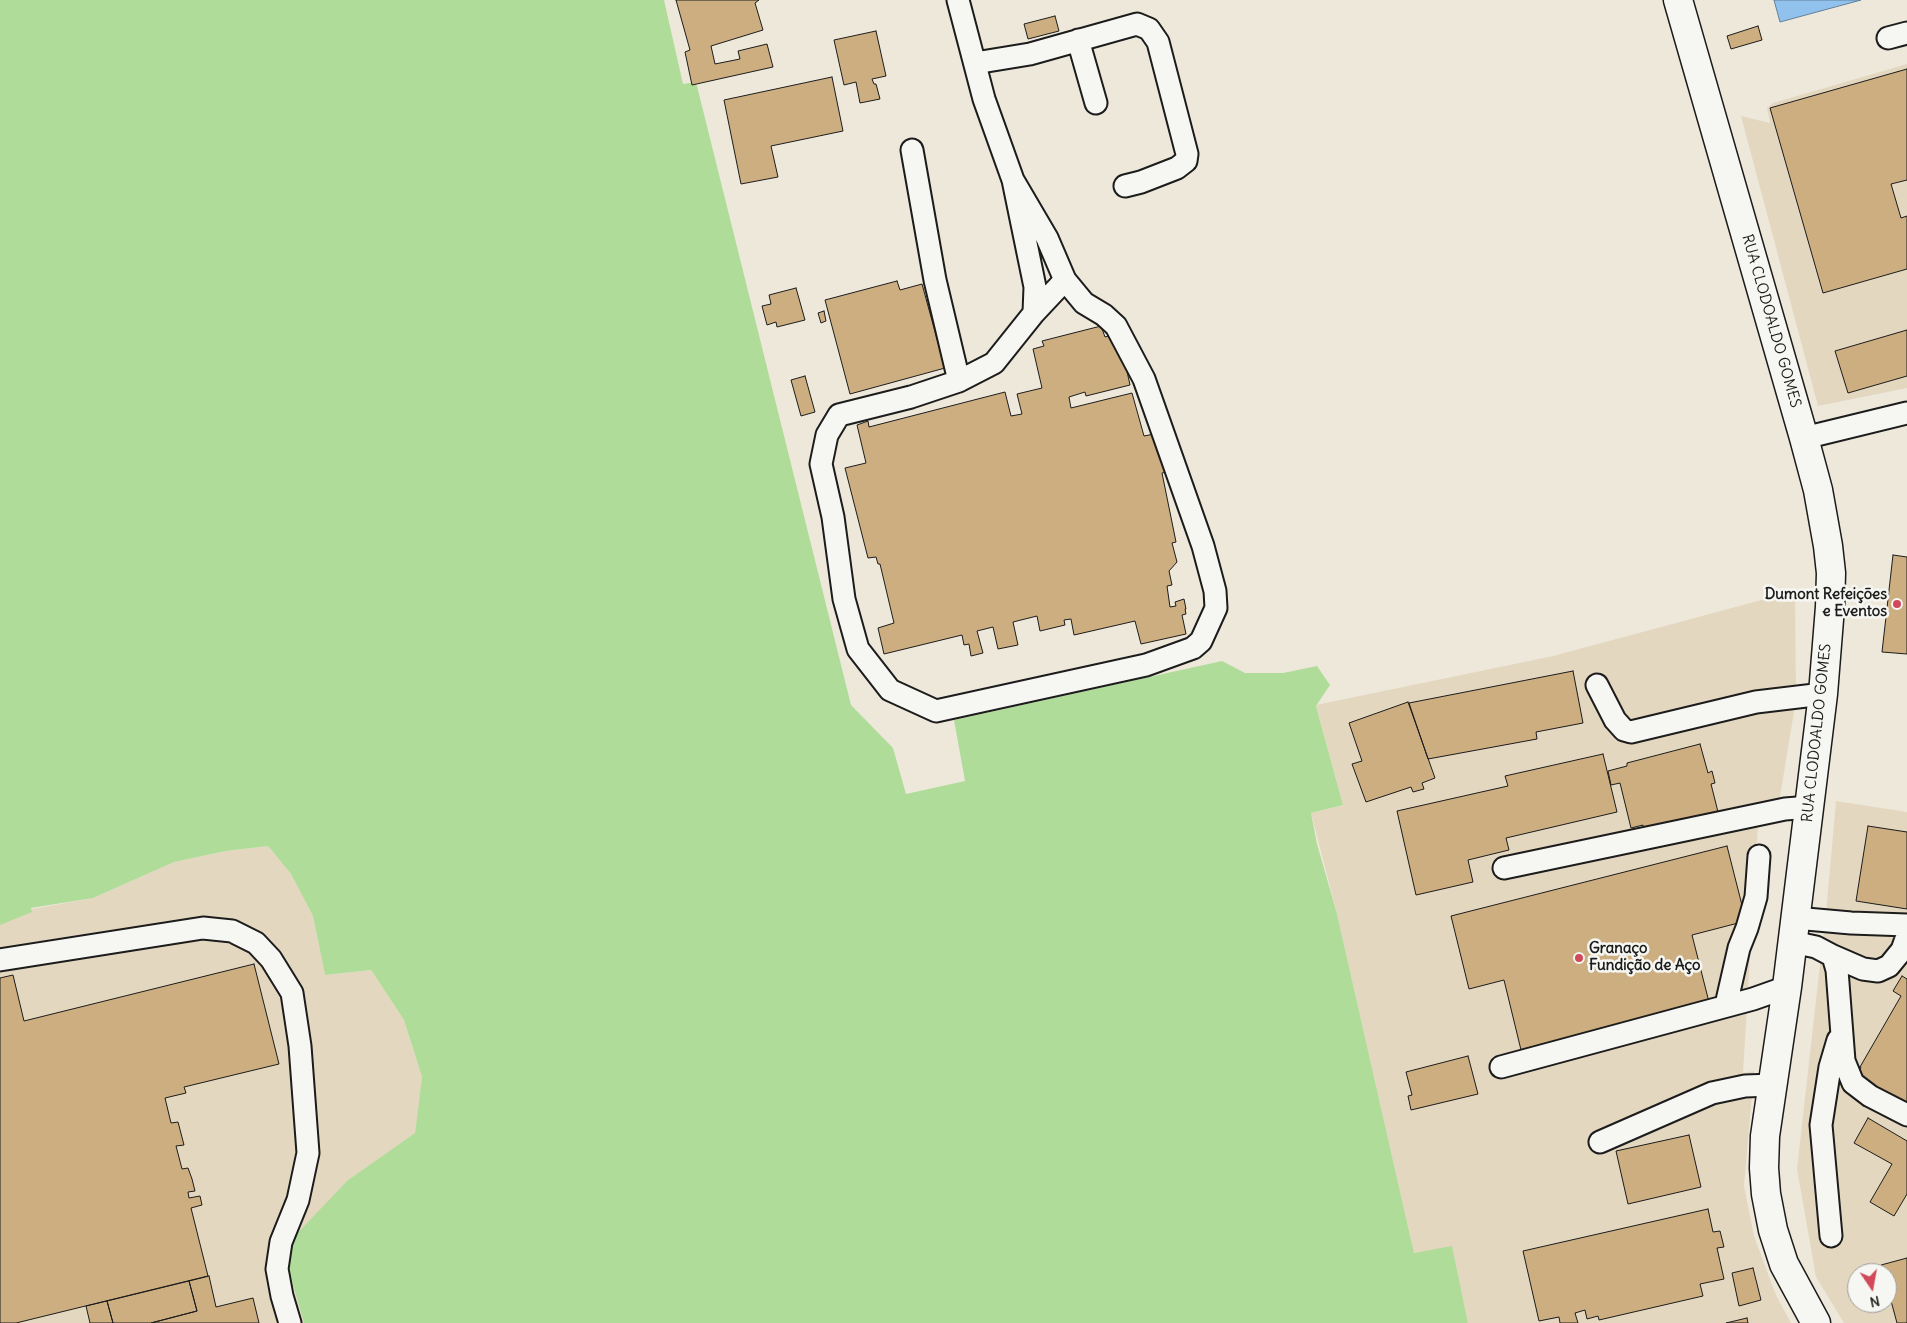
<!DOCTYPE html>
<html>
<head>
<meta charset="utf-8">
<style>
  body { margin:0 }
  #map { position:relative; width:1907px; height:1323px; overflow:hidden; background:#eee8db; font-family:Delius,sans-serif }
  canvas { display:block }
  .north { position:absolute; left:1847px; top:1263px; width:50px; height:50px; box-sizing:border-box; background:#f6f6f2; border:1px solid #9f9f9c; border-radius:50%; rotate:168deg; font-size:14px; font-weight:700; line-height:20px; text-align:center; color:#1c1c1c }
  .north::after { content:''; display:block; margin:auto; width:18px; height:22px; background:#d1495b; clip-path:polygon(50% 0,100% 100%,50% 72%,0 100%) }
</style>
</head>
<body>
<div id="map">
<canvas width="1907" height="1323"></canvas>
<div class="north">N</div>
</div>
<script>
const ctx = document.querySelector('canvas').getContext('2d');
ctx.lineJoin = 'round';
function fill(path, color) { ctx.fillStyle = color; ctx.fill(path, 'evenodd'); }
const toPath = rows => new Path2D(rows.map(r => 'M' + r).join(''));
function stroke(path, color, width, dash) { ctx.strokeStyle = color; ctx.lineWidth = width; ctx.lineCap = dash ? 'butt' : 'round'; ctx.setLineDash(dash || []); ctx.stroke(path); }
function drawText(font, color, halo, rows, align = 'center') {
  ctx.font = font + ' Delius,sans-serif'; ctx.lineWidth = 5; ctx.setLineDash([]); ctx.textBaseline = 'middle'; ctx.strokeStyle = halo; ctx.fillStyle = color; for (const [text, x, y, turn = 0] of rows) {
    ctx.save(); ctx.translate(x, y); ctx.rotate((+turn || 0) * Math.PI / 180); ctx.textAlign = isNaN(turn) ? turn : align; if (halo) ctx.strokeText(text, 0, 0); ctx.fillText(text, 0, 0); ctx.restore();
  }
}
fill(toPath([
  [1907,64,1907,388,1818,406,1741,116,1770,123,1767,108,1773,103],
  [1795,591,1796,700,1776,821,1758,824,1743,1073,1754,1071,1744,1186,1754,1236,1776,1295,1791,1323,1468,1323,1452,1247,1414,1253,1337,914,1311,813,1343,805,1316,705,1553,656],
  [1836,801,1907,812,1907,1323,1844,1323,1816,1277,1797,1169,1827,902],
  [1857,1273,1887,1273,1887,1303,1857,1303],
  [268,846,291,874,313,916,325,975,371,970,404,1020,422,1077,415,1133,348,1180,290,1274,304,1323,0,1323,0,915,93,898,174,862,226,851]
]), '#e4d7c0');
fill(toPath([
  [0,0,664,0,683,84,696,82,851,705,893,748,906,794,965,781,954,720,1222,661,1245,673,1283,673,1317,666,1330,685,1316,706,1343,805,1311,813,1317,844,1337,914,1414,1253,1452,1246,1468,1323,304,1323,290,1274,289,1242,348,1180,415,1133,422,1077,404,1020,371,970,325,975,313,916,291,874,268,846,226,851,174,862,93,898,31,908,32,912,0,925]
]), '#b0dc9a');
const water = toPath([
  [1774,0,1861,0,1780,22,1774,0]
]);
fill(water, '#91c2ed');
stroke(water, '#628099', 1);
const building = toPath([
  [676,0,759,0,755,3,763,30,711,46,715,64,740,59,738,51,767,44,773,67,692,85,685,52,690,50,676,0],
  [1055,16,1059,31,1028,39,1024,24,1055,16],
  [1758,26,1762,40,1731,49,1727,36,1758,26],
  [876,31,886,76,872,79,874,84,876,84,880,99,860,103,856,82,844,85,834,40,876,31],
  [1907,69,1907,180,1891,184,1901,218,1907,216,1907,269,1823,293,1770,108,1907,69],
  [832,77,843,131,771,146,778,177,741,184,724,100,832,77],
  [897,281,900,290,922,284,945,368,850,394,825,300,897,281],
  [796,288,805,320,777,327,776,322,767,325,762,306,771,304,769,295,796,288],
  [824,311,826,321,821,323,818,313,824,311],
  [1101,326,1105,337,1111,335,1120,339,1130,385,1086,396,1085,392,1069,397,1071,408,1132,393,1144,436,1154,434,1158,453,1162,452,1166,472,1162,473,1176,542,1172,543,1177,562,1169,571,1172,585,1167,586,1170,607,1176,606,1175,602,1184,599,1186,609,1185,609,1186,614,1182,615,1186,634,1141,644,1135,621,1074,635,1071,619,1064,620,1065,625,1040,631,1037,616,1013,622,1018,645,998,649,993,627,977,631,983,653,971,656,969,644,964,645,962,635,884,654,878,628,894,623,880,564,878,564,876,557,868,558,845,468,866,463,857,425,868,421,869,427,1005,392,1011,416,1022,414,1017,394,1042,388,1033,349,1044,346,1042,341,1101,326],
  [1907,330,1907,376,1848,393,1835,351,1907,330],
  [805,376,815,412,801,416,791,380,805,376],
  [1893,555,1907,557,1907,654,1882,652,1893,555],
  [1573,671,1583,723,1536,732,1537,739,1428,759,1409,703,1573,671],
  [1408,702,1435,778,1422,783,1424,789,1413,792,1411,787,1366,802,1352,764,1362,761,1349,723,1408,702],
  [1700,744,1708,773,1712,771,1715,783,1711,784,1718,812,1644,831,1643,825,1631,828,1620,783,1611,785,1608,771,1627,766,1627,763,1700,744],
  [1603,754,1617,812,1506,838,1509,850,1468,860,1473,882,1416,895,1397,811,1508,786,1505,776,1603,754],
  [1868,826,1907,832,1907,909,1856,901,1868,826],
  [1727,846,1746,921,1692,935,1709,1002,1521,1050,1504,980,1469,989,1451,916,1727,846],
  [254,964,279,1064,184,1087,186,1093,165,1098,171,1123,178,1122,184,1145,176,1146,182,1169,188,1168,192,1179,195,1191,188,1192,189,1198,200,1196,202,1205,191,1208,208,1276,16,1323,0,1323,0,978,13,975,24,1021,254,964],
  [1902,976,1907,979,1907,1106,1855,1078,1861,1067,1860,1067,1901,996,1893,991,1902,976],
  [1468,1056,1478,1094,1411,1110,1408,1096,1412,1095,1406,1072,1468,1056],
  [1868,1118,1907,1141,1907,1194,1894,1216,1870,1202,1892,1164,1854,1143,1868,1118],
  [1689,1135,1701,1187,1628,1204,1616,1151,1689,1135],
  [1708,1209,1713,1232,1720,1231,1724,1247,1717,1248,1724,1279,1700,1284,1703,1296,1599,1320,1598,1316,1587,1319,1585,1310,1575,1313,1578,1323,1560,1323,1559,1317,1539,1321,1523,1251,1708,1209],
  [1907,1258,1907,1323,1897,1323,1887,1286,1887,1273,1884,1273,1881,1265,1907,1258],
  [1753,1268,1761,1300,1739,1306,1732,1273,1753,1268],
  [209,1276,216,1307,253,1298,259,1323,151,1323,197,1311,189,1281,209,1276],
  [189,1281,197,1311,151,1323,113,1323,107,1301,189,1281],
  [107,1301,113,1323,90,1323,86,1306,107,1301],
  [1747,1318,1748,1323,1726,1323,1747,1318]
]);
fill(building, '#ccae80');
stroke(building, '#1c1c1c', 1);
const minor = toPath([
  [958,0,984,99,1013,180,1035,287,1034,313,994,363,959,381,911,397,839,415,827,435,821,464,833,517,844,599,858,649,890,690,936,711,1146,665,1193,648,1201,641,1216,608,1215,591,1203,546,1144,379,1116,326,1104,315,1084,303,1065,280,1047,238,1013,180],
  [1888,38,1907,33],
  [1078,40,1096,103],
  [975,63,1030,54,1137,24,1149,29,1158,42,1187,154,1186,161,1177,168,1141,182,1125,186],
  [912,150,935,280,959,381],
  [1034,313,1065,280],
  [1804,438,1907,413],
  [1597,685,1615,720,1624,730,1631,732,1756,702,1823,694],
  [1504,868,1785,809,1810,807],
  [1795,918,1851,923,1907,925],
  [1792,942,1816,947,1833,956,1837,970,1844,1061,1853,1083,1870,1096,1907,1115],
  [1833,956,1863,969,1878,971,1889,966,1902,950,1907,936],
  [0,960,203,928,232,931,256,943,271,959,292,993,300,1046,308,1153,298,1200,281,1242,277,1269,282,1296,290,1323],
  [1726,1005,1739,948,1747,928,1756,897,1759,856],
  [1501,1067,1753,999,1787,987],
  [1600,1142,1712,1093,1745,1086,1773,1085],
  [1831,1236,1821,1125,1830,1067,1838,1040]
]);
const major = toPath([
  [1678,0,1804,438,1818,490,1828,546,1831,573,1830,607,1823,694,1787,987,1765,1136,1764,1168,1766,1194,1773,1230,1784,1264,1816,1323]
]);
stroke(minor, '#1c1c1c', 25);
stroke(major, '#1c1c1c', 31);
stroke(minor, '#f6f6f2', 21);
stroke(major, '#f6f6f2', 28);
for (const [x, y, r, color] of [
  [1897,604,5,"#d1495b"],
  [1579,958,5,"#d1495b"]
]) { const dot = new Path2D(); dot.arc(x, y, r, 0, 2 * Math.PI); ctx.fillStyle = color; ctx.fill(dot); stroke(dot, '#f6f6f2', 2); }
drawText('15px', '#1c1c1c', '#f6f6f2', [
  ["RUA CLODOALDO GOMES",1771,321,74],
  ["RUA CLODOALDO GOMES",1817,733,-84]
]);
drawText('bold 15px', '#1c1c1c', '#f6f6f2', [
  ["Dumont Refeições",1887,595],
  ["e Eventos",1887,612],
  ["Granaço",1589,949,"left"],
  ["Fundição de Aço",1589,966,"left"]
], 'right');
</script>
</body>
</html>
